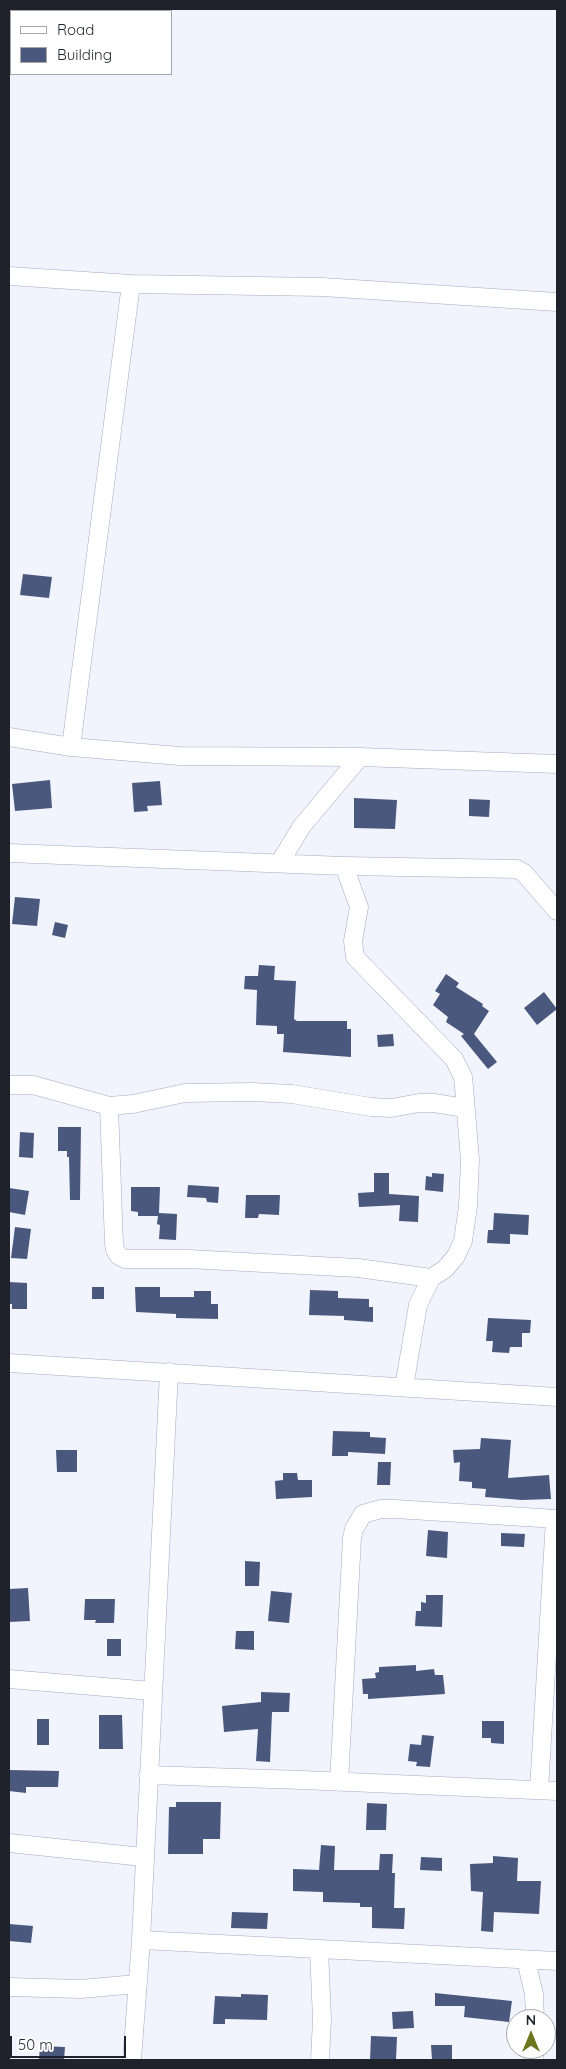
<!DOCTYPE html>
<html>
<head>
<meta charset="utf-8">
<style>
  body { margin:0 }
  #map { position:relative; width:566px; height:2069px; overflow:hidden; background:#f1f4fd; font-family:Quicksand,sans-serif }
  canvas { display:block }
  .frame { position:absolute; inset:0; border:10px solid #1f222a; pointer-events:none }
  .legend { position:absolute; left:10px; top:10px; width:162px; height:65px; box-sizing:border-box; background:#fff; border:1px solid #a5a7aa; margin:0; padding:6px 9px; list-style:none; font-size:15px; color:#1f222a }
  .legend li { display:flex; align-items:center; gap:10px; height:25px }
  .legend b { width:25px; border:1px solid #a5a7aa }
  .north { position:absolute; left:506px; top:2009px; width:50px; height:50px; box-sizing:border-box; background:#fff; border:1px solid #a5a7aa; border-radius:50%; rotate:0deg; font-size:14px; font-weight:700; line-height:20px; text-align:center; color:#1f222a }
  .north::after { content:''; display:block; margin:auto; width:18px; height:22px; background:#6d751f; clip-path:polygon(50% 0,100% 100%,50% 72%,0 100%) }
  .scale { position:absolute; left:10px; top:2036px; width:116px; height:22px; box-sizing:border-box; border:2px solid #1f222a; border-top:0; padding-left:6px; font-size:15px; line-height:18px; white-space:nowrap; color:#1f222a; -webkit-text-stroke:4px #fff; paint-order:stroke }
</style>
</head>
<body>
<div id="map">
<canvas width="566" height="2069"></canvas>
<div class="frame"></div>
<ul class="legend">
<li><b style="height:6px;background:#fff"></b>Road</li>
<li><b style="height:14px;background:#4b587e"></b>Building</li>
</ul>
<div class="north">N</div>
<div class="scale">50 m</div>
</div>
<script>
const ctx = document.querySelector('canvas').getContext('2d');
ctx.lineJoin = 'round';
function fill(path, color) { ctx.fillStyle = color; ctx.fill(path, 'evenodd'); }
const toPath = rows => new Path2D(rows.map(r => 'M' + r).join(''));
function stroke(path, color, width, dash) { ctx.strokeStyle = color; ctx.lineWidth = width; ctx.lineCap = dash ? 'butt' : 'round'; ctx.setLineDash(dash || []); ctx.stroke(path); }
fill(toPath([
  [23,574,52,577,49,598,20,595],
  [50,780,52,808,15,811,12,784],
  [160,781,162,805,147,806,148,811,134,812,132,783],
  [354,798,397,800,395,829,354,828],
  [469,799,490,800,489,817,469,816],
  [15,897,40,899,37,926,12,924],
  [55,922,68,925,65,938,52,935],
  [259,965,275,966,274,980,296,981,294,1019,297,1021,347,1021,347,1029,351,1029,351,1057,283,1052,284,1034,277,1034,277,1026,256,1025,257,990,244,989,245,976,258,976],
  [446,974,459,983,456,987,483,1004,482,1006,489,1011,474,1034,497,1062,488,1069,461,1036,464,1034,446,1022,448,1017,433,1005,440,994,435,991],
  [544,992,557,1009,537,1025,524,1008],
  [393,1034,394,1046,378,1047,377,1035],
  [58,1127,81,1127,80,1200,70,1200,69,1157,67,1157,67,1151,58,1151],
  [20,1132,34,1133,33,1158,19,1157],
  [374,1173,389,1173,389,1194,419,1196,418,1222,399,1221,400,1205,359,1207,358,1193,374,1192],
  [432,1173,444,1174,443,1192,425,1190,426,1176,432,1177],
  [188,1185,219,1187,218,1203,207,1202,206,1198,187,1197],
  [131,1187,160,1187,159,1213,177,1214,176,1240,159,1239,160,1225,157,1224,158,1216,138,1216,138,1212,131,1211],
  [9,1188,29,1191,25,1215,9,1212],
  [246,1195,280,1195,279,1215,259,1214,258,1218,245,1218],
  [494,1213,529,1215,528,1235,510,1234,510,1244,487,1243,488,1230,493,1230],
  [15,1227,31,1229,27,1259,11,1258],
  [9,1282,27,1283,27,1309,12,1309,12,1304,9,1304],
  [92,1287,104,1287,104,1299,92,1299],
  [135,1287,160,1287,160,1297,194,1297,194,1291,211,1291,211,1304,218,1304,218,1319,176,1318,176,1314,136,1312],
  [310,1290,338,1291,338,1298,369,1299,369,1307,373,1307,373,1322,344,1320,344,1316,309,1315],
  [488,1318,531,1320,530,1333,522,1333,522,1347,510,1347,509,1353,492,1352,493,1341,486,1341],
  [333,1431,370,1432,370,1437,386,1438,385,1454,348,1452,348,1456,332,1456],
  [481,1438,511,1440,508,1478,549,1475,551,1499,522,1500,485,1497,486,1489,472,1488,472,1482,459,1481,460,1462,454,1463,453,1450,480,1449],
  [56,1450,77,1450,77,1472,57,1472],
  [378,1462,391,1462,390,1485,377,1485],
  [283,1473,297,1473,298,1480,312,1480,312,1497,276,1499,275,1481,283,1480],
  [428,1530,448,1532,447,1558,426,1556],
  [501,1533,525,1534,524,1547,501,1546],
  [245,1561,260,1562,259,1586,245,1586],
  [28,1588,30,1621,9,1622,9,1589],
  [271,1591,292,1593,289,1623,268,1621],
  [426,1595,443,1595,442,1627,415,1626,416,1611,421,1611,421,1602,426,1603],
  [85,1599,115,1599,114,1623,95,1623,96,1620,84,1620],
  [236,1631,254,1631,254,1650,235,1649],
  [107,1639,121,1639,121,1656,107,1656],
  [416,1665,416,1671,434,1669,435,1675,443,1675,445,1694,368,1699,368,1694,363,1694,362,1679,376,1678,375,1673,379,1672,379,1667],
  [261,1692,290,1693,289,1712,272,1712,270,1762,256,1761,258,1729,224,1732,222,1706,261,1702],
  [99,1715,122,1715,123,1749,99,1749],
  [37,1719,49,1719,49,1745,37,1745],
  [482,1721,504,1721,504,1744,491,1743,491,1738,482,1738],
  [422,1735,434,1736,430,1767,416,1766,417,1762,408,1761,410,1744,421,1745],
  [9,1770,59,1771,58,1787,26,1787,26,1793,9,1791],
  [176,1802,221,1802,220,1839,203,1839,203,1854,168,1854,169,1807,176,1807],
  [367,1803,387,1804,386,1830,366,1830],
  [321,1845,335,1846,334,1870,379,1870,380,1854,393,1854,392,1873,395,1873,394,1908,405,1908,404,1929,372,1928,372,1907,360,1907,360,1903,323,1902,323,1892,293,1891,293,1869,319,1870],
  [493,1856,518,1858,517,1881,541,1881,539,1914,494,1912,493,1932,481,1931,483,1892,471,1891,470,1864,493,1863],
  [421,1857,442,1858,442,1871,420,1870],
  [232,1912,268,1913,267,1929,231,1928],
  [9,1924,33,1926,31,1943,9,1941],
  [435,1993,512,2001,509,2022,464,2017,465,2006,435,2006],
  [241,1994,268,1995,267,2020,225,2019,225,2024,213,2024,215,1996,241,1997],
  [413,2011,414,2028,393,2029,392,2012],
  [371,2036,397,2037,396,2060,370,2060],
  [431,2045,452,2045,452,2060,432,2060],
  [40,2046,65,2047,64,2060,39,2060]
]), '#4b587e');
const minor = toPath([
  [9,276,131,284,322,287,557,302],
  [9,737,71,747,180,756,360,757,557,764],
  [71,747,131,284],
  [9,853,344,866,517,869,524,873,557,911],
  [280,862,302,826,360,757],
  [344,866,359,907,353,941,355,957,454,1059,463,1077,464,1087,470,1160,468,1206,463,1241,456,1256,445,1269,431,1278,418,1305,404,1387],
  [9,1085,33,1085,109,1106,133,1104,185,1093,252,1092,292,1094,371,1107,391,1108,419,1103,434,1103,465,1108],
  [109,1106,114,1244,115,1250,119,1256,125,1259,188,1259,358,1268,431,1278],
  [9,1363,557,1397],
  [9,1679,152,1691],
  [148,1775,302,1780,557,1791],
  [339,1782,352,1538,354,1529,363,1514,381,1509,395,1509,557,1519],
  [539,1790,555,1519],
  [9,1843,143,1857],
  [141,1940,557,1961],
  [319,1950,322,2019,320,2060],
  [526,1960,534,1994,535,2019],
  [9,1987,81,1989,136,1984],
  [132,2060,141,1940,169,1372],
  [534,2060,534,2049]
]);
stroke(minor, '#a2aabf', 19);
stroke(minor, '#fff', 18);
</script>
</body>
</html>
